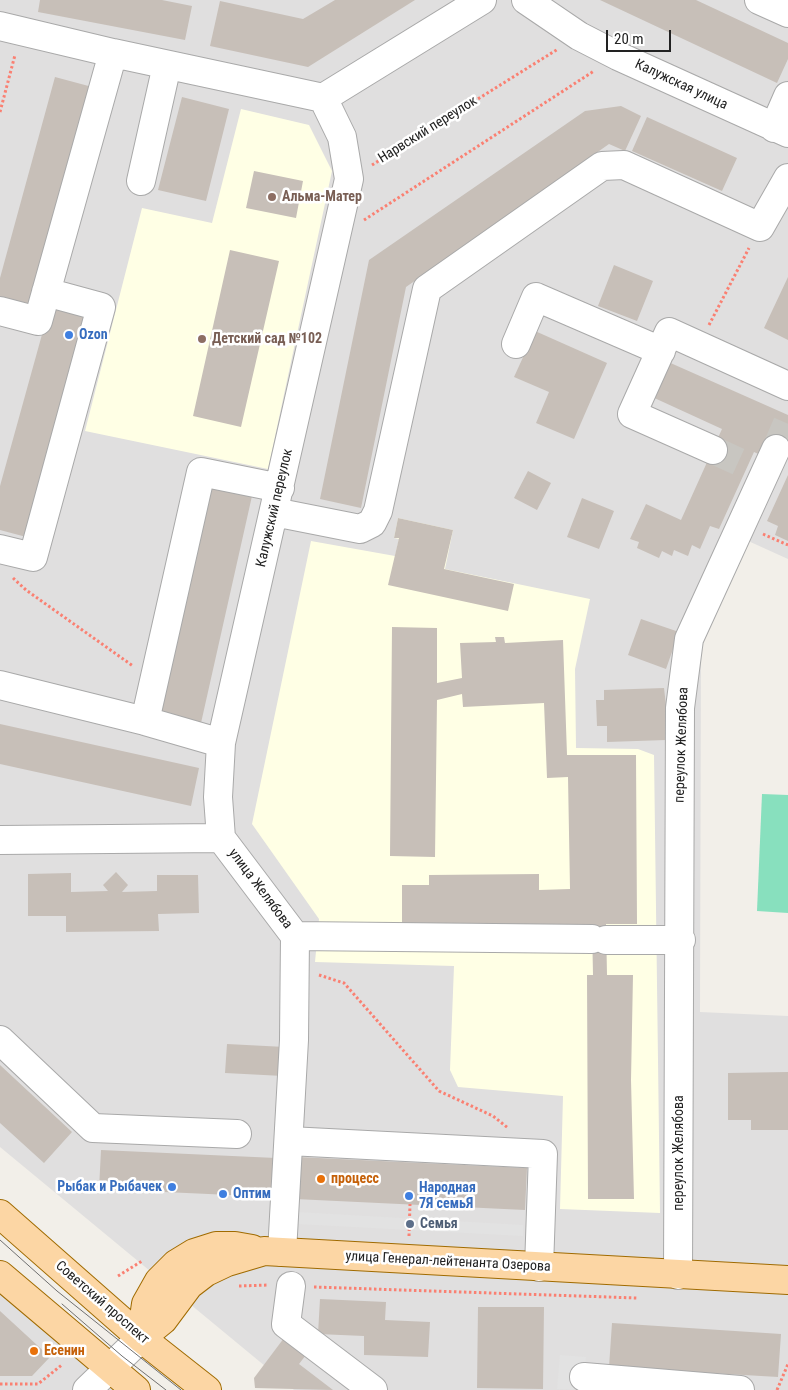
<!DOCTYPE html>
<html>
<head>
<meta charset="utf-8">
<style>
  body { margin:0 }
  #map { position:relative; width:788px; height:1390px; overflow:hidden; background:#f2efe9; font-family:"Roboto Condensed",sans-serif }
  canvas { display:block }
  .scale { position:absolute; left:606px; top:30px; width:65px; height:22px; box-sizing:border-box; border:2px solid #222; border-top:0; padding-left:6px; font-size:15px; line-height:18px; white-space:nowrap; color:#222; -webkit-text-stroke:4px #fff; paint-order:stroke }
</style>
</head>
<body>
<div id="map">
<canvas width="788" height="1390"></canvas>
<div class="scale">20 m</div>
</div>
<script>
const ctx = document.querySelector('canvas').getContext('2d');
ctx.lineJoin = 'round';
function fill(path, color) { ctx.fillStyle = color; ctx.fill(path, 'evenodd'); }
const toPath = rows => new Path2D(rows.map(r => 'M' + r).join(''));
function stroke(path, color, width, dash) { ctx.strokeStyle = color; ctx.lineWidth = width; ctx.lineCap = dash ? 'butt' : 'round'; ctx.setLineDash(dash || []); ctx.stroke(path); }
function drawText(font, color, halo, rows, align = 'center') {
  ctx.font = font + ' "Roboto Condensed",sans-serif'; ctx.lineWidth = 5; ctx.setLineDash([]); ctx.textBaseline = 'middle'; ctx.strokeStyle = halo; ctx.fillStyle = color; for (const [text, x, y, turn = 0] of rows) {
    ctx.save(); ctx.translate(x, y); ctx.rotate((+turn || 0) * Math.PI / 180); ctx.textAlign = isNaN(turn) ? turn : align; if (halo) ctx.strokeText(text, 0, 0); ctx.fillText(text, 0, 0); ctx.restore();
  }
}
fill(toPath([
  [0,0,788,0,788,559,746,540,701,643,700,1012,788,1016,788,1390,294,1390,0,1147],
  [0,1284,130,1390,0,1390]
]), '#e0dfdf');
fill(toPath([
  [241,109,309,125,332,171,268,469,85,431,142,208,212,223],
  [398,518,453,530,445,569,590,599,575,669,576,748,638,749,654,755,660,1213,560,1209,563,1096,458,1087,450,1070,454,966,315,962,319,919,252,824,311,541,395,556,399,539,394,538]
]), '#ffffe5');
fill(toPath([
  [762,794,788,795,788,913,757,911]
]), '#88e0be');
fill(toPath([
  [297,1212,523,1225,523,1236,297,1224],
  [560,1355,586,1357,583,1390,557,1389]
]), '#e2e2e2');
fill(toPath([
  [40,0,162,0,192,6,185,40,38,12],
  [335,0,415,0,308,67,210,46,220,1,303,19],
  [600,0,696,0,788,43,788,59,777,83],
  [55,77,96,88,33,315,0,305,0,278],
  [182,97,229,109,206,201,158,190],
  [621,106,641,116,625,151,609,144,406,287,361,508,320,499,369,260,585,111],
  [647,117,737,158,722,191,632,151],
  [254,171,303,181,296,218,246,208],
  [230,250,279,261,241,427,193,416],
  [614,265,653,281,637,321,598,306],
  [788,277,788,340,764,328],
  [51,302,92,313,30,538,0,530,0,486],
  [535,331,607,363,574,439,536,423,549,392,514,377],
  [666,361,788,415,788,455,763,456,754,452,719,529,710,526,700,549,692,545,688,556,674,550,672,556,662,551,659,558,637,548,639,542,630,539,646,504,681,520,722,429,650,396],
  [528,471,551,483,537,510,514,498],
  [788,475,788,541,775,535,778,526,767,521],
  [210,487,252,496,201,723,160,713],
  [582,498,614,511,599,549,567,537],
  [398,518,453,530,444,569,514,584,508,611,388,585,399,538,394,538],
  [641,619,679,632,666,669,628,655],
  [392,627,437,628,437,683,462,678,460,643,496,642,495,637,504,637,505,643,563,640,567,755,636,755,637,924,606,924,607,975,633,975,631,1080,634,1199,588,1199,587,975,593,975,592,925,402,926,402,885,429,885,429,875,539,874,539,890,570,889,568,777,547,778,544,703,463,707,462,694,437,700,435,857,390,856],
  [664,688,667,714,666,740,607,742,607,726,597,726,596,700,604,700,604,690],
  [0,724,199,768,191,806,0,764],
  [116,872,128,885,122,892,157,891,157,875,198,875,199,913,158,914,159,931,66,932,66,916,28,916,28,874,71,873,71,892,108,891,103,885],
  [227,1044,285,1047,283,1076,225,1073],
  [0,1065,72,1132,44,1163,0,1123],
  [788,1072,788,1130,751,1130,751,1120,728,1120,728,1073],
  [101,1150,276,1158,274,1197,99,1189],
  [297,1157,527,1168,525,1210,295,1199],
  [320,1299,386,1302,385,1320,430,1322,428,1357,364,1355,364,1336,318,1334],
  [478,1307,544,1307,543,1389,477,1388],
  [0,1311,50,1357,32,1376,0,1376],
  [612,1323,781,1334,778,1377,609,1367],
  [287,1334,309,1351,299,1364,333,1390,255,1388,254,1378]
]), '#c7bfb8');
stroke(toPath([
  [776,449,788,421],
  [713,450,748,466]
]), '#c8c6c1', 28, [28, 14]);
const minor = toPath([
  [526,0,579,36,618,56,788,133],
  [759,0,788,13],
  [0,26,113,53,323,98,482,0],
  [774,128,788,96],
  [141,181,167,65],
  [0,311,38,321,113,53],
  [516,344,536,297,661,351],
  [713,450,632,414,669,332,788,386],
  [274,512,360,529,372,523,378,511,427,289,602,166,624,165,760,227,788,178],
  [0,549,33,557,101,307,46,292],
  [0,685,145,721,221,743],
  [145,721,201,472,280,488],
  [221,838,218,797,221,743,349,179,342,137,323,98],
  [221,838,295,936,294,1040,282,1252],
  [0,840,221,838],
  [295,936,592,939],
  [606,940,681,940],
  [0,1040,93,1128,237,1134],
  [289,1141,543,1154,539,1267],
  [678,1275,680,708,689,639,776,449],
  [291,1286,286,1324,373,1390],
  [584,1377,740,1390],
  [87,1390,141,1338]
]);
const major = toPath([
  [0,1214,141,1338,207,1390],
  [0,1275,136,1390],
  [141,1338,163,1320,189,1285,206,1272,227,1262,264,1251,788,1280],
  [141,1338,146,1304,159,1281,176,1264,194,1253,216,1246,235,1246,252,1249]
]);
stroke(minor, '#a9a9a9', 30);
stroke(major, '#a06b00', 30);
stroke(toPath([
  [0,112,15,55],
  [372,165,558,49],
  [364,220,594,71],
  [709,325,749,248],
  [763,534,788,545],
  [13,578,26,590,133,666],
  [319,975,344,983,439,1091,493,1116,508,1128],
  [409,1236,410,1204],
  [118,1276,142,1261],
  [239,1286,268,1285],
  [314,1287,637,1298],
  [0,1384,38,1384,63,1364],
  [777,1390,788,1364]
]), '#fa8072', 3, [2.5, 2.5]);
stroke(minor, '#fff', 28);
stroke(major, '#fcd6a4', 28);
stroke(toPath([
  [0,1240,57,1291,181,1390],
  [62,1304,122,1356,166,1390]
]), '#707070', 1);
for (const [x, y, r, color] of [
  [272,197,5,"#8d6e63"],
  [69,335,5,"#3f7fe0"],
  [202,339,5,"#8d6e63"],
  [321,1179,5,"#e8710a"],
  [172,1187,5,"#3f7fe0"],
  [223,1194,5,"#3f7fe0"],
  [409,1196,5,"#3f7fe0"],
  [410,1224,5,"#5c6f8a"],
  [34,1351,5,"#e8710a"]
]) { const dot = new Path2D(); dot.arc(x, y, r, 0, 2 * Math.PI); ctx.fillStyle = color; ctx.fill(dot); stroke(dot, '#fff', 2); }
drawText('14px', '#222', '#fff', [
  ["Калужская улица",681,85,25],
  ["Нарвский переулок",428,130,-32],
  ["Калужский переулок",275,508,-77],
  ["переулок Желябова",682,745,-88],
  ["улица Желябова",260,889,53],
  ["переулок Желябова",679,1153,-90],
  ["улица Генерал-лейтенанта Озерова",448,1262,3],
  ["Советский проспект",102,1303,41]
]);
drawText('bold 14px', '#785e54', '#fff', [
  ["Альма-Матер",282,197],
  ["Детский сад №102",212,339]
], 'left');
drawText('bold 14px', '#366cbe', '#fff', [
  ["Ozon",79,335],
  ["Рыбак и Рыбачек",162,1187,"right"],
  ["Народная",419,1188],
  ["7Я семьЯ",419,1204],
  ["Оптим",233,1194]
], 'left');
drawText('bold 14px', '#c56008', '#fff', [
  ["процесс",331,1179],
  ["Есенин",44,1351]
], 'left');
drawText('bold 14px', '#4e5e75', '#fff', [
  ["Семья",420,1224]
], 'left');
</script>
</body>
</html>
